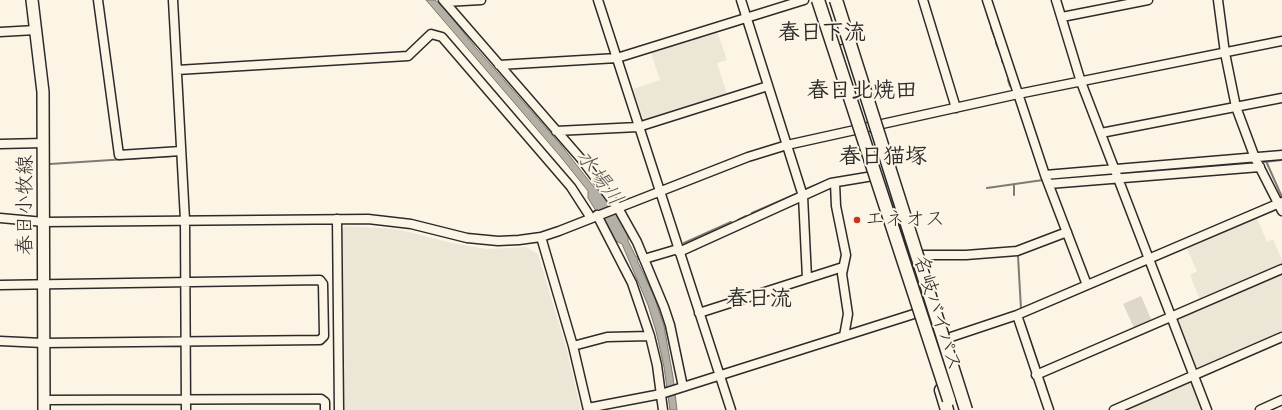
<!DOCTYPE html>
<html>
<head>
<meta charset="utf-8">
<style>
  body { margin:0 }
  canvas { display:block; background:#fcf5e5 }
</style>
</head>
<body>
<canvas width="1282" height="410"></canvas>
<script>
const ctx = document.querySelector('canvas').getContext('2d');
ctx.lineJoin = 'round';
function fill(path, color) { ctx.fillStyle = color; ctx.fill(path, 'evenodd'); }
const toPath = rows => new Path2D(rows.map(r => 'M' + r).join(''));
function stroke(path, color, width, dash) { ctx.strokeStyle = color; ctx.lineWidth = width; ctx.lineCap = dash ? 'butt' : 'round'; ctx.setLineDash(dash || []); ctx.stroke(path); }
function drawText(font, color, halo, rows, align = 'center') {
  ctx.font = font + ' Caveat,"Klee One",sans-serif'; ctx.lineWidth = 4; ctx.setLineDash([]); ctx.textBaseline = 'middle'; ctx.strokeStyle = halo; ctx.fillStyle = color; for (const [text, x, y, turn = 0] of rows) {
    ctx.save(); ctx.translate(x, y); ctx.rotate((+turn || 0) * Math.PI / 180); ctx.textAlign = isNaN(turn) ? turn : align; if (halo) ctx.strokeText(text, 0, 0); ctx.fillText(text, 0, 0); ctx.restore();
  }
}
fill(toPath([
  [717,31,727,60,717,63,727,94,646,120,643,118,633,89,660,80,651,53],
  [1257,218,1267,242,1273,239,1282,260,1282,265,1200,300,1190,275,1197,271,1187,249],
  [345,226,397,229,452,243,486,249,526,247,538,254,566,347,581,410,344,410,342,230],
  [1282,274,1282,333,1199,368,1196,366,1178,321,1180,319],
  [1189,382,1193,383,1203,410,1122,410]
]), '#ece6d7');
fill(toPath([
  [1141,296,1152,321,1134,328,1123,304]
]), '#ded8ca');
const water = toPath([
  [426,0,435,0,444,8,476,48,561,145,593,186,602,193,615,212,628,233,628,241,636,257,639,256,640,259,637,260,654,296,664,326,673,377,677,410,670,410,664,367,656,331,648,305,622,244,614,240,588,198,588,191,560,156,426,0]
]);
fill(water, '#b4b0a5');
stroke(water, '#7d7b74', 1);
stroke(toPath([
  [987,14,990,23],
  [991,28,995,38],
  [996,43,999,50],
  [1002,61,1003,63],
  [1008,80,1010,86],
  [1266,161,1282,197],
  [1264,162,1282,160],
  [50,164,173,156],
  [1121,173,1253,163],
  [1049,179,1113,174],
  [1014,185,1014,195],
  [987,188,1043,180],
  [806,189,828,180],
  [752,213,798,193],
  [738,220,746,216],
  [684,243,731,222],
  [1018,256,1021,309],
  [1024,322,1039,366],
  [1044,381,1053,410]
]), '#7d7b74', 2);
const minor = toPath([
  [98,0,119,155,181,151],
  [173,0,185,220,186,410],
  [443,0,582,160,618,208,637,242,664,307,670,325,683,387],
  [598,0,731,410],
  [741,0,803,196,807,278],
  [923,0,956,108],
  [987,0,1045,175,1087,285],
  [1056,0,1081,82,1207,410],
  [1218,0,1225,53,1236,107,1255,158,1282,211],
  [445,2,481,0],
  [1062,17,1148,0],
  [0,32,36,30],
  [499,65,617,58,804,0],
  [177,70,408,56,431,34,442,37,571,187,591,218],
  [556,131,638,127,768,86],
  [1101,133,1282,98],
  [0,144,44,143],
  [1045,175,1282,155],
  [835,183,836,206,846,255,842,274,848,314,844,336],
  [1049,184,1260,167],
  [597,215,632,283,650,336,657,365,663,410],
  [0,218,44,222,368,219,411,224,467,238,498,241,519,240,541,237,559,231,748,157,787,145,1018,94,1282,41],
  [337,219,339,410],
  [541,237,573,346,588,410],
  [679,252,831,183,873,176],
  [922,255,966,255,1017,251,1067,232],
  [644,259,678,249],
  [0,285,320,280,323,284,324,336,320,340,43,343,0,341],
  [699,313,843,267],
  [1017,315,1049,410],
  [948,338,1017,315,1282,202],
  [573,346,607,337,650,336],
  [1036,375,1282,269],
  [44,400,321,399,325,402,325,410],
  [588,408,661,394,917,313],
  [1114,410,1282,337],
  [1260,410,1282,400]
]);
const major = toPath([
  [32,0,43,92,44,410]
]);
const highway = toPath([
  [827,0,840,38],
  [941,390,947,410]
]);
stroke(minor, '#2b2b2b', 11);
stroke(major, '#2b2b2b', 14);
stroke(highway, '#2b2b2b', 15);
stroke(minor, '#fcf5e5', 8);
stroke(major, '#fcf5e5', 11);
stroke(highway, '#fcf5e5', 12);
const highwayBridge = toPath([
  [818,0,949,400],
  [836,0,966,410]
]);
stroke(highwayBridge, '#2b2b2b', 15, []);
stroke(highwayBridge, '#fcf5e5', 12);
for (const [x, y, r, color] of [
  [857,220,4,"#c8321e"]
]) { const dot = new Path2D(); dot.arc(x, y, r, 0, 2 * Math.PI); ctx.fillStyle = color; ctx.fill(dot); stroke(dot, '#fcf5e5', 1.5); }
drawText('20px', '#2b2b2b', '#fcf5e5', [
  ["春日小牧線",26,205,-90],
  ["名岐バイパス",937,313,73]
]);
drawText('20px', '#2b2b2b', '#fcf5e5', [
  ["エネオス",865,220]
], 'left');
drawText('italic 21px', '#545350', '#fcf5e5', [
  ["水場川",599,178,54]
]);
drawText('bold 22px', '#2b2b2b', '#fcf5e5', [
  ["春日下流",822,33],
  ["春日北焼田",862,91],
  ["春日猫塚",883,157],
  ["春日流",759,299]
]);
</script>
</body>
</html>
